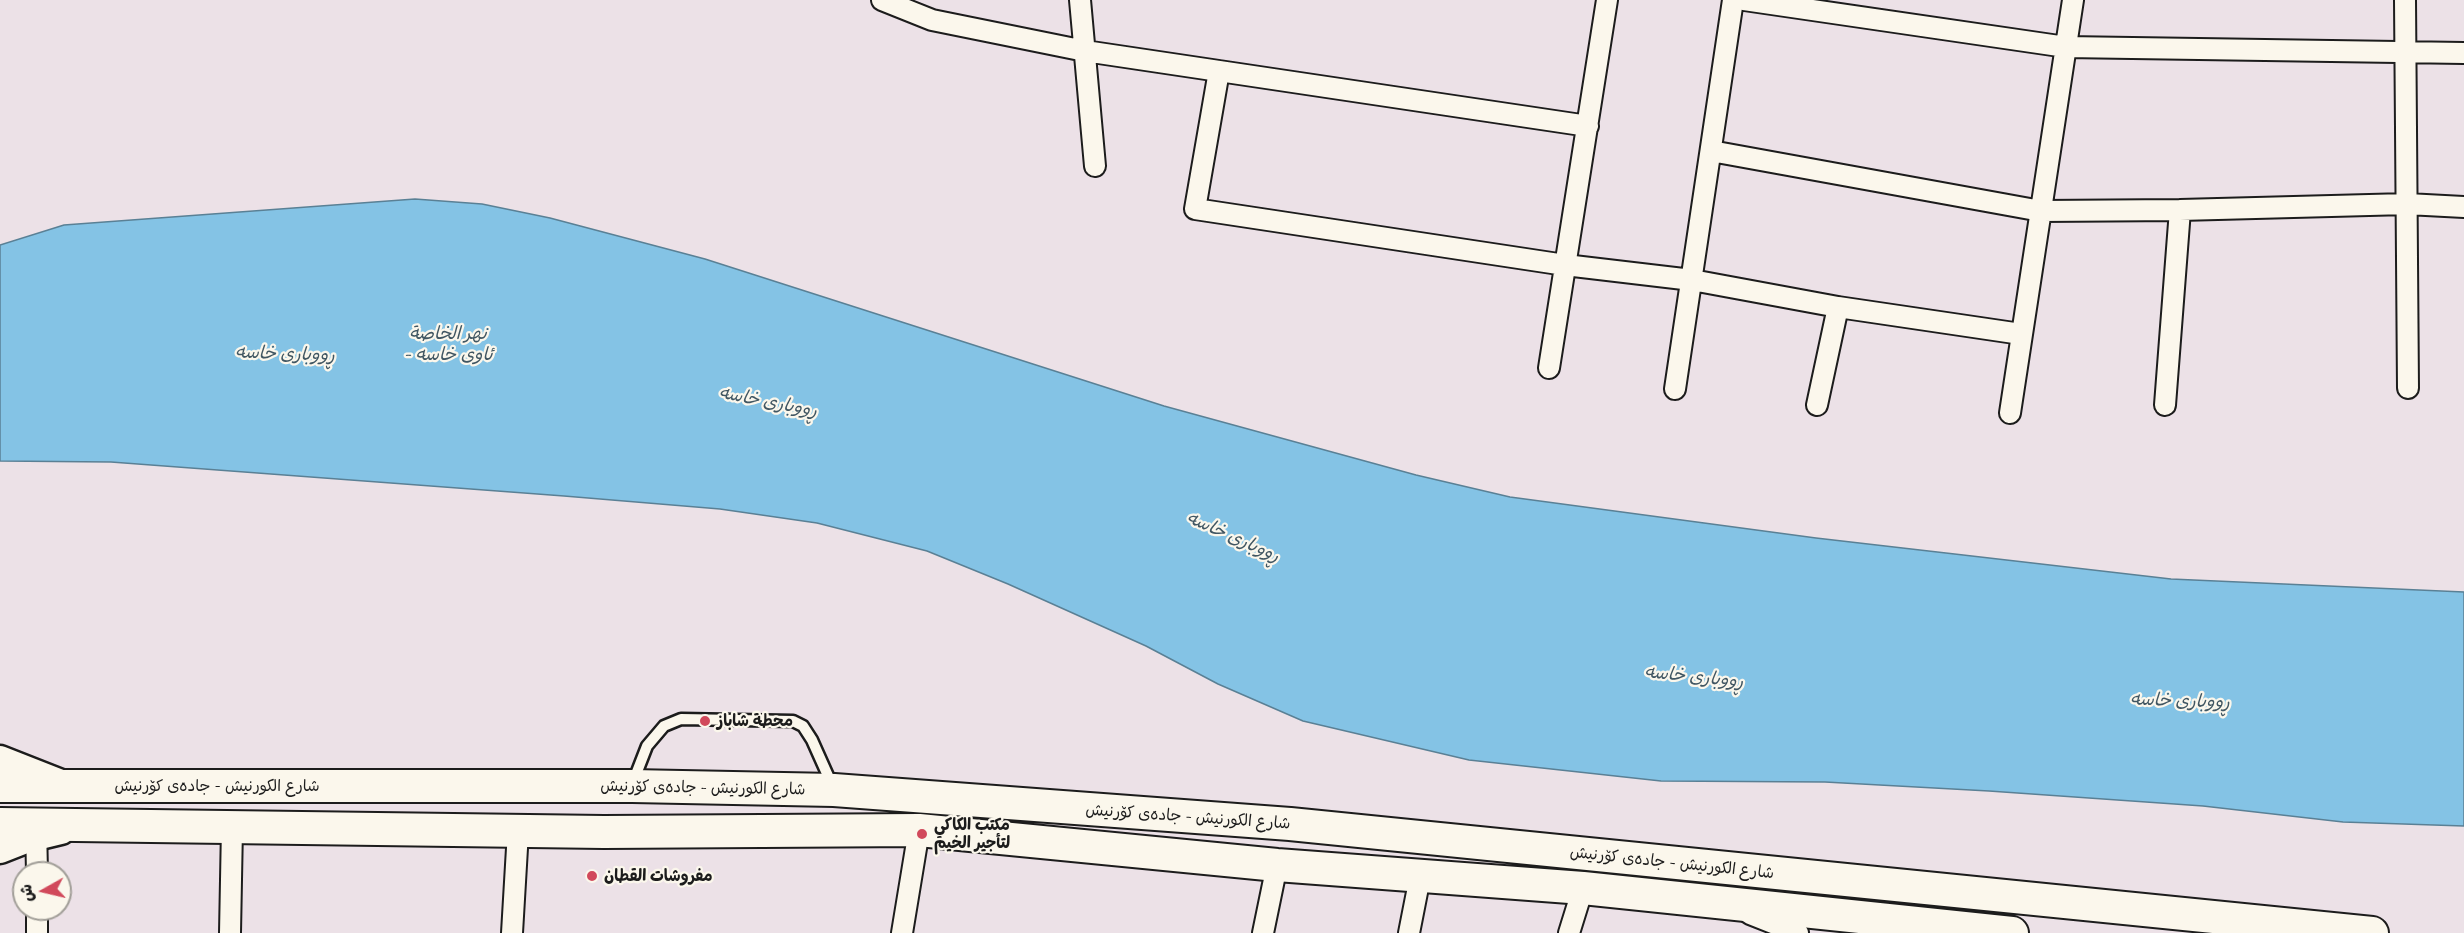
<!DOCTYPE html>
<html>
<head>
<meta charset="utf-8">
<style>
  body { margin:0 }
  #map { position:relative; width:2464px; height:933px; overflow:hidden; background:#ece1e7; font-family:Delius,"Playpen Sans Arabic",sans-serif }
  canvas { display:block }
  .north { position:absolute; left:12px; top:861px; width:60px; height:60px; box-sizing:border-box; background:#fbf7ec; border:2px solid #a29f99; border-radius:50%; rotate:262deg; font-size:16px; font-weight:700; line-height:24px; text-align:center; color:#1c1c1c }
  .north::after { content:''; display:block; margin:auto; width:21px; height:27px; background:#d1495b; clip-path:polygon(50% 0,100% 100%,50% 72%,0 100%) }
</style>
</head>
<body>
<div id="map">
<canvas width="2464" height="933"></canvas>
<div class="north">ش</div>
</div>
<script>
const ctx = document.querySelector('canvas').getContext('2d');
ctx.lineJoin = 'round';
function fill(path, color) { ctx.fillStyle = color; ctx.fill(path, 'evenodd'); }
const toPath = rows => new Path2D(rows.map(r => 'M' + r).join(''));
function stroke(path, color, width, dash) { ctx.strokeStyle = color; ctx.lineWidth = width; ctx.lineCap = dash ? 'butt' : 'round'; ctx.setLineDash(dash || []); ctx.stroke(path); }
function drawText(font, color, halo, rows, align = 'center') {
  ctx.font = font + ' Delius,"Playpen Sans Arabic",sans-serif'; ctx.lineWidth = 4.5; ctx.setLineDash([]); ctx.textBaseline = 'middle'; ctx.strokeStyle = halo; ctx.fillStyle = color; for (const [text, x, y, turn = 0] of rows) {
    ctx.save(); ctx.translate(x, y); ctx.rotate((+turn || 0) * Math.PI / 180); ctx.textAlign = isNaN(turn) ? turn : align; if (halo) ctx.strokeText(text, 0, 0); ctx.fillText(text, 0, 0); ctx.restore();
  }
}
const water = toPath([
  [415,199,482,204,550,218,705,259,1164,406,1416,475,1510,497,1816,538,2171,579,2464,592,2464,826,2343,822,2203,806,1989,791,1825,782,1661,781,1469,760,1303,721,1218,684,1146,646,1008,584,927,551,817,523,720,509,564,496,111,462,0,461,0,245,64,225,415,199]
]);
fill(water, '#84c3e5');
stroke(water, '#5a8095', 1.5);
const lane = toPath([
  [633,782,647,746,664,726,681,719,793,721,803,726,812,740,833,787]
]);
const street = toPath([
  [882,0,932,20,1085,51,1588,126],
  [1080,0,1095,166],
  [1744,0,2066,47,2464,53],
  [2405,0,2408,388],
  [1219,71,1195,209,1565,265,1692,280,1838,307,2021,334],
  [1711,151,2041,211,2180,210,2407,204,2464,207],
  [1549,368,1607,0],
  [1675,389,1733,0],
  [1817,405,1838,307],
  [2165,405,2180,210],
  [2010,413,2073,0],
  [36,825,37,873],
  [37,909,37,933],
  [1750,914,1798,933],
  [230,933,232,827],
  [512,933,518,831],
  [902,933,919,830],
  [1263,933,1277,865],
  [1409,933,1420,877],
  [1569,933,1583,888]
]);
const secondary = toPath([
  [0,760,61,784],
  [0,849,28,838,61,830]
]);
const primary = toPath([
  [0,786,632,786,834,790,1290,824,2372,933],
  [0,824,604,832,919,830,1277,865,1583,888,2012,933]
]);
stroke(lane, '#1c1c1c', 15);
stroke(street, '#1c1c1c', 24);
stroke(secondary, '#1c1c1c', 33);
stroke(primary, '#1c1c1c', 36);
stroke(lane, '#fbf7ec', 10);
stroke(street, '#fbf7ec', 20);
stroke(secondary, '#fbf7ec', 28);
stroke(primary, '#fbf7ec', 32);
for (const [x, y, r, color] of [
  [705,721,6,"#d1495b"],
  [922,834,6,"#d1495b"],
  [592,876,6,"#d1495b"]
]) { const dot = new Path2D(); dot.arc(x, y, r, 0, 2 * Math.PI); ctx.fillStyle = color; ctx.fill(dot); stroke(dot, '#fbf7ec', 2); }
drawText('bold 16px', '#1c1c1c', '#fbf7ec', [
  ["محطة شاباز",717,721],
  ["مكتب الكاكي",934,825],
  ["لتأجير الخيم",934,843],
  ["مفروشات القطان",604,876]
], 'left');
drawText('16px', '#1c1c1c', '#fbf7ec', [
  ["شارع الكورنيش - جادەی کۆرنیش",217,786],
  ["شارع الكورنيش - جادەی کۆرنیش",703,788,1],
  ["شارع الكورنيش - جادەی کۆرنیش",1188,817,4],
  ["شارع الكورنيش - جادەی کۆرنیش",1672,863,6]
]);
drawText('italic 18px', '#405662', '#fbf7ec', [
  ["نهر الخاصة",448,334],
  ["- ئاوی خاسە",448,355],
  ["ڕووباری خاسە",285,354,2],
  ["ڕووباری خاسە",768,402,11],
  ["ڕووباری خاسە",1233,537,24],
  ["ڕووباری خاسە",1694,677,6],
  ["ڕووباری خاسە",2180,701,2]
]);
</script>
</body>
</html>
